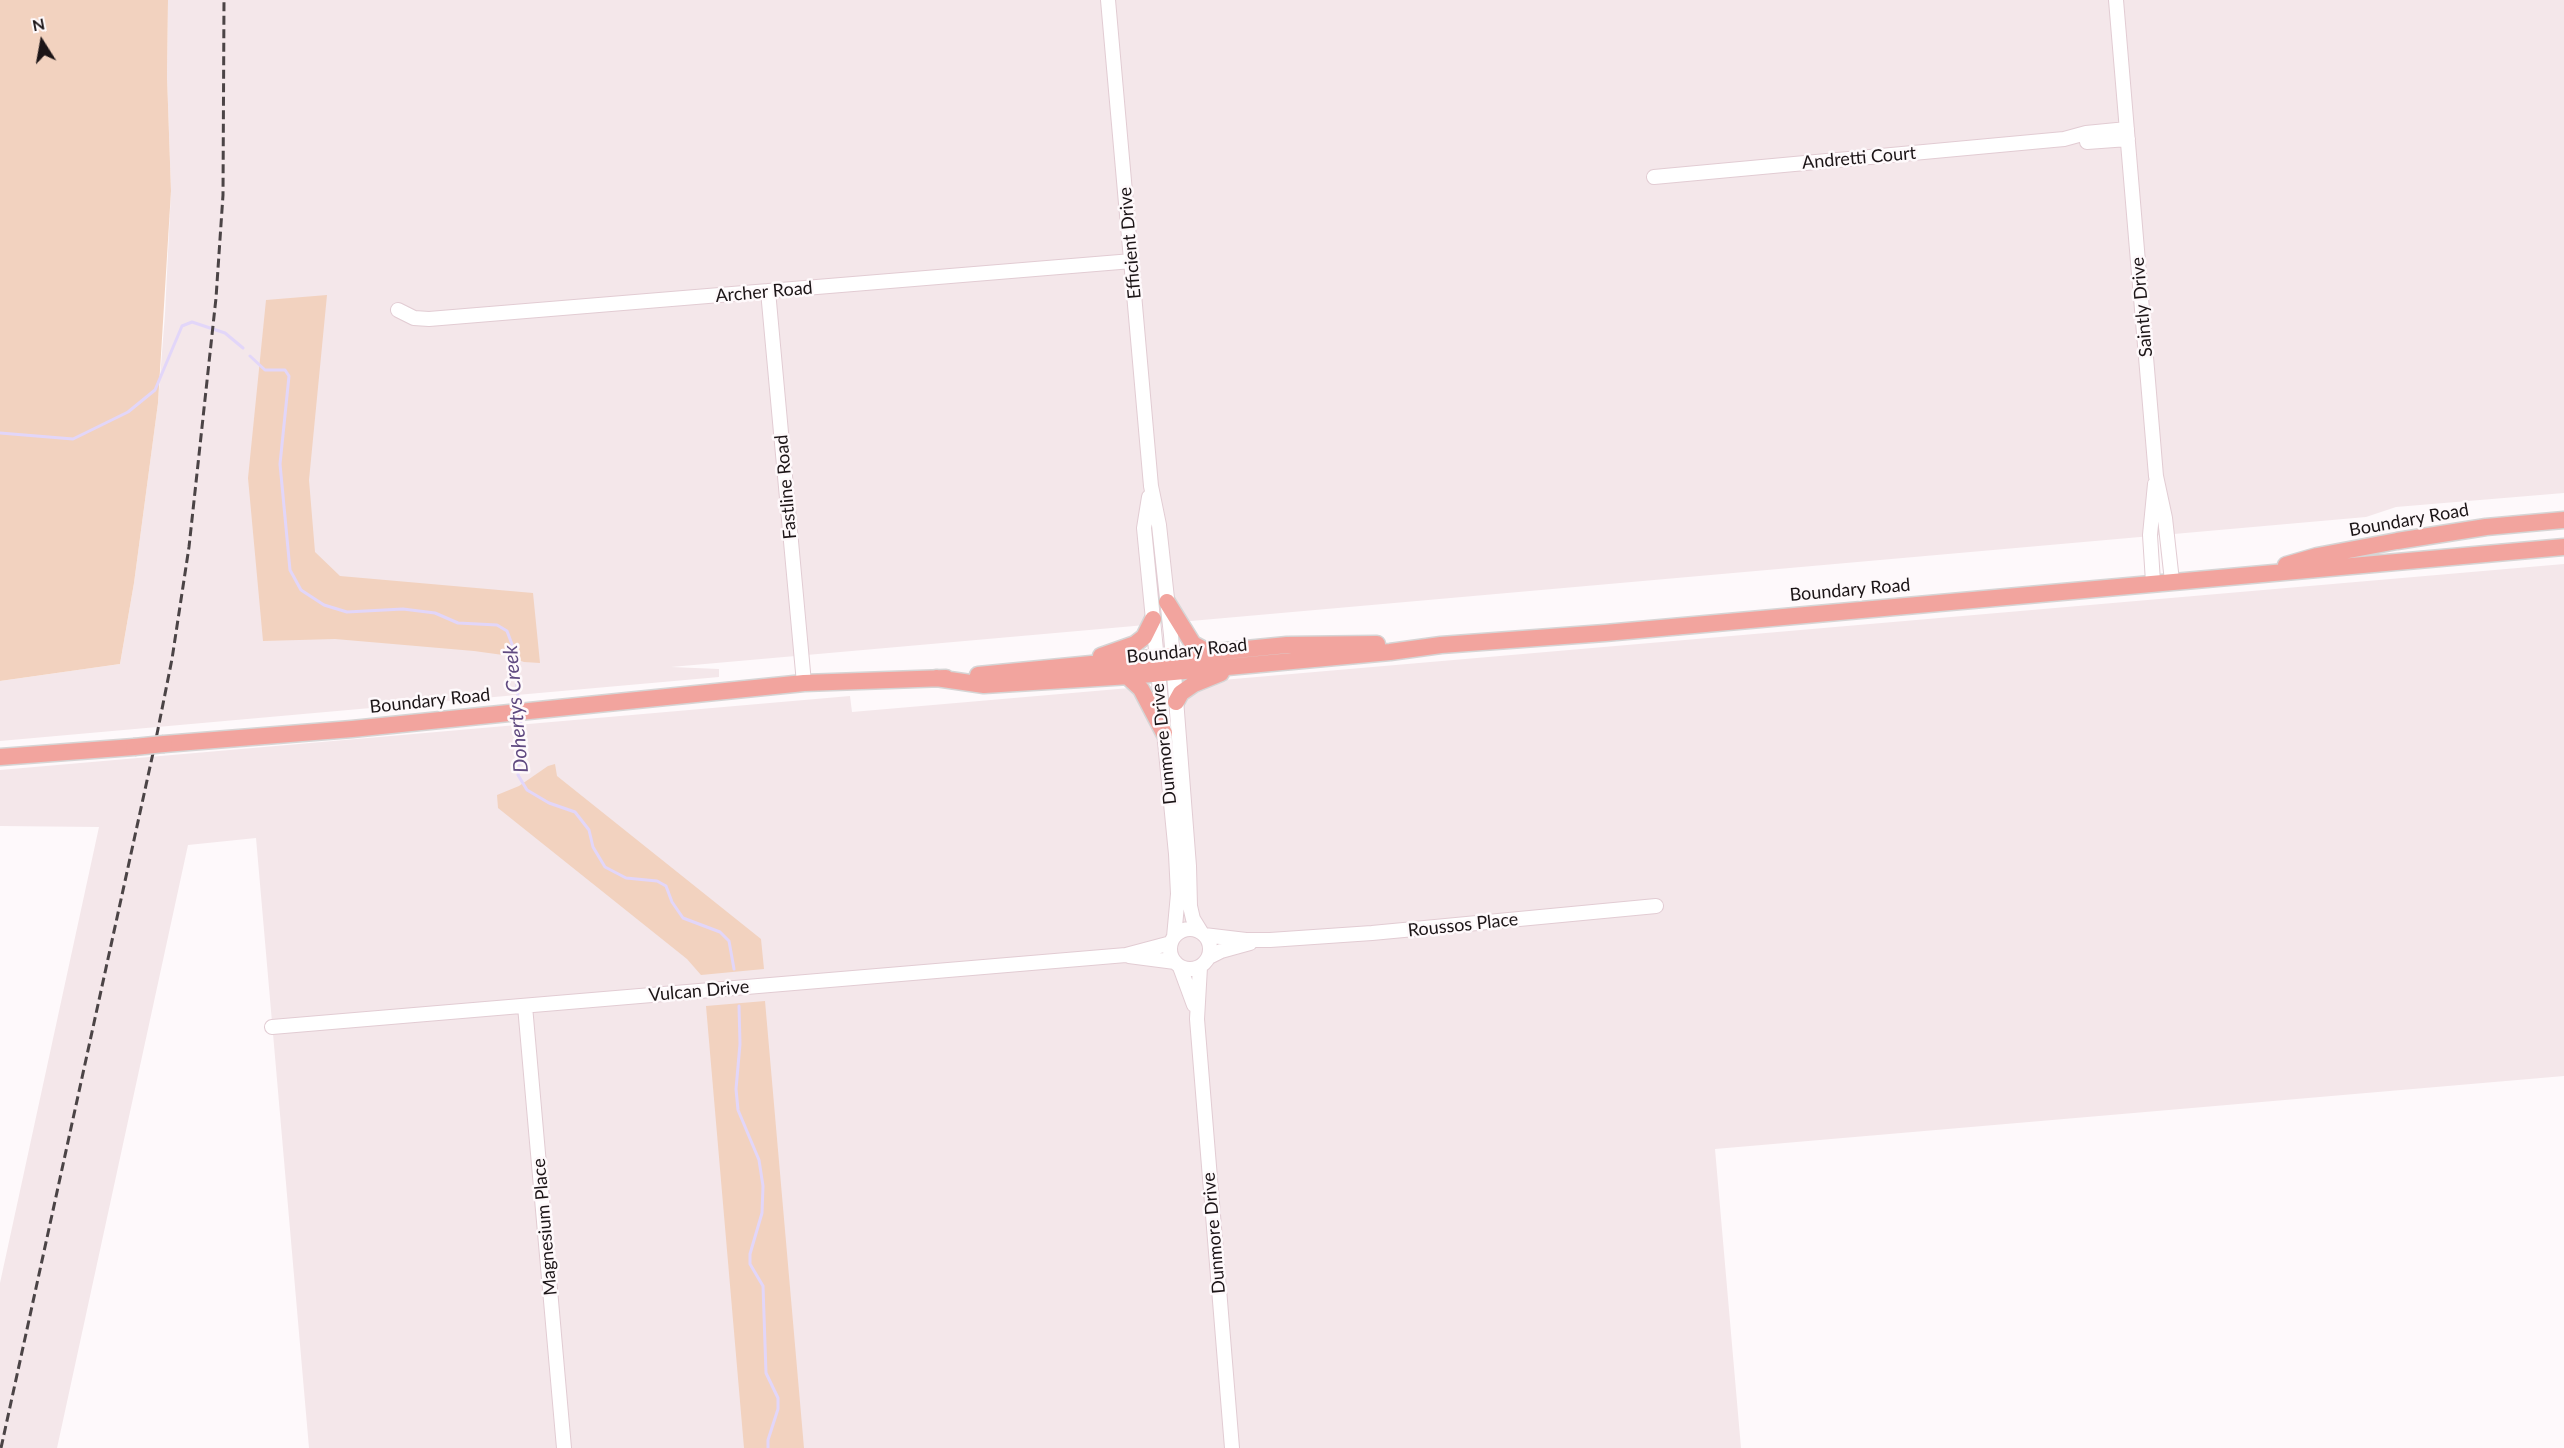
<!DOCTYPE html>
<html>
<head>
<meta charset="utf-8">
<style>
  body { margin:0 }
  #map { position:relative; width:2564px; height:1448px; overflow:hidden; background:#fef9fb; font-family:Lato,sans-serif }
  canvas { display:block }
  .north { position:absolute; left:12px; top:12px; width:60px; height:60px; -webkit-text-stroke:4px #fef9fb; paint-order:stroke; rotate:349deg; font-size:16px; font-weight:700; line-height:24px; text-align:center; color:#1c1517 }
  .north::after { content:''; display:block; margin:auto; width:21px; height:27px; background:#1c1517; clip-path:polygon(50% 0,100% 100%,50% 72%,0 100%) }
</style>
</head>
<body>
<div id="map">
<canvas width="2564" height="1448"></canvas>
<div class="north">N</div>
</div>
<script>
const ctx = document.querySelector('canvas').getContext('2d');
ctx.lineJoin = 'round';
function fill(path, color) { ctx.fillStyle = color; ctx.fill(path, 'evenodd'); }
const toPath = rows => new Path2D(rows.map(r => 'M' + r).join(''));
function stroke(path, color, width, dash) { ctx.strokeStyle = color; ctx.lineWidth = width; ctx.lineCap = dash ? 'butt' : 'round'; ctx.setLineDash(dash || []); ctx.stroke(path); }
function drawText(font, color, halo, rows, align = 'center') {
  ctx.font = font + ' Lato,sans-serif'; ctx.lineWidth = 5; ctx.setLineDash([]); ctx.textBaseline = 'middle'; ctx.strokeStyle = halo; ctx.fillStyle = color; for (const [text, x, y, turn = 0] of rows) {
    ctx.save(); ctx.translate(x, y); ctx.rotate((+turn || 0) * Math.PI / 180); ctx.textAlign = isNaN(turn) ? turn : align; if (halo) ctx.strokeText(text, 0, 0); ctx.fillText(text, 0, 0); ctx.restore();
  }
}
fill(toPath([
  [168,0,2564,0,2564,493,2396,507,2366,517,671,667,719,669,719,677,0,741,0,681,120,664,134,583,158,403,165,314,171,191,167,76],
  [2564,564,2564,1076,1715,1149,1741,1448,309,1448,256,838,188,845,57,1448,0,1448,0,1283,99,827,0,826,0,770,850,696,852,712]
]), '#f4e7ea');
fill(toPath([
  [0,0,168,0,167,76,171,191,158,403,134,583,120,664,0,681],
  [327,295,309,480,315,552,340,576,533,593,540,663,524,662,503,655,474,651,335,639,263,641,248,478,266,300],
  [555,764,557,776,761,939,764,969,701,975,687,959,498,808,497,795,519,786,548,766],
  [765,1001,804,1448,744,1448,706,1006]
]), '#f2d2bf');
stroke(toPath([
  [250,356,265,370,285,370,289,376,280,464,290,570,301,590,324,605,347,612,403,609,435,613,458,623,497,625,507,631,513,647,519,707],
  [0,433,73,439,128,412,155,390,182,326,192,322,225,333,243,348],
  [520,716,522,734,518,775,527,790,549,803,575,812,589,830,593,847,605,867,626,878,657,881,666,886,672,902,683,918,720,932,729,941,734,969],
  [739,1006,740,1044,736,1089,738,1110,759,1160,763,1186,762,1213,750,1254,750,1264,763,1286,766,1373,778,1398,778,1409,768,1440,768,1448]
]), '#e2d6f9', 3);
const minor = toPath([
  [1108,0,1151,486,1159,525,1171,635,1189,866,1190,906,1193,919,1201,932],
  [2116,0,2156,476,2165,518,2172,581],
  [2087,142,2128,139],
  [1654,177,2064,139,2086,133,2127,129],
  [768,291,804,683],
  [398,310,414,318,429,319,1132,261],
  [1149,497,1144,528,1176,854,1178,894,1174,937],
  [2153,582,2150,535,2155,484],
  '1170 949a20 20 0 1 1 40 0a20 20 0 1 1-40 0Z',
  [1204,935,1246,940,1270,940,1372,933,1656,906],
  [1129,956,1175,962],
  [1209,957,1221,951,1250,943],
  [1180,967,1194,1005],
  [1200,967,1197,1019,1232,1448],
  [525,1006,564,1448],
  [272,1027,1126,955,1171,943]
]);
const major = toPath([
  [2286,565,2317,556,2397,541,2486,527,2564,520],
  [1167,602,1193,644,1210,653],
  [1101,656,1135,644,1144,637,1153,619],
  [978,675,1287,645,1377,644],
  [1127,676,1141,689,1164,733],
  [936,678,984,685,1130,676,1390,652,1441,645,1605,633,2564,547],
  [1176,702,1181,693,1194,684,1221,673],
  [164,744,352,729,804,683,946,678],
  [0,757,134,747]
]);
stroke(minor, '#e2ccd3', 16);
stroke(major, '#d6d5d5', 19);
stroke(minor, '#fff', 14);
stroke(major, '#f2a49e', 16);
stroke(toPath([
  [1,1448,155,744,172,659,189,547,216,298,223,195,224,0]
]), '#4b4446', 3, [9, 4.5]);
const majorBridge = toPath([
  [134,747,164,744]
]);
stroke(majorBridge, '#d6d5d5', 19, []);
stroke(majorBridge, '#f2a49e', 16);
drawText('18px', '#1c1517', '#fef9fb', [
  ["Andretti Court",1859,158,-5],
  ["Efficient Drive",1130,243,-95],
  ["Archer Road",764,292,-5],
  ["Saintly Drive",2142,307,-95],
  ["Fastline Road",786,487,-95],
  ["Boundary Road",2409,520,-10],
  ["Boundary Road",1850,590,-5],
  ["Boundary Road",1187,651,-6],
  ["Boundary Road",430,701,-6],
  ["Dunmore Drive",1164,744,-96],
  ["Roussos Place",1463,925,-6],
  ["Vulcan Drive",699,991,-5],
  ["Magnesium Place",545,1227,-95],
  ["Dunmore Drive",1214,1233,-95]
]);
drawText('italic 20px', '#5f4980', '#fef9fb', [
  ["Dohertys Creek",516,709,-95]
]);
</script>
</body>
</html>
